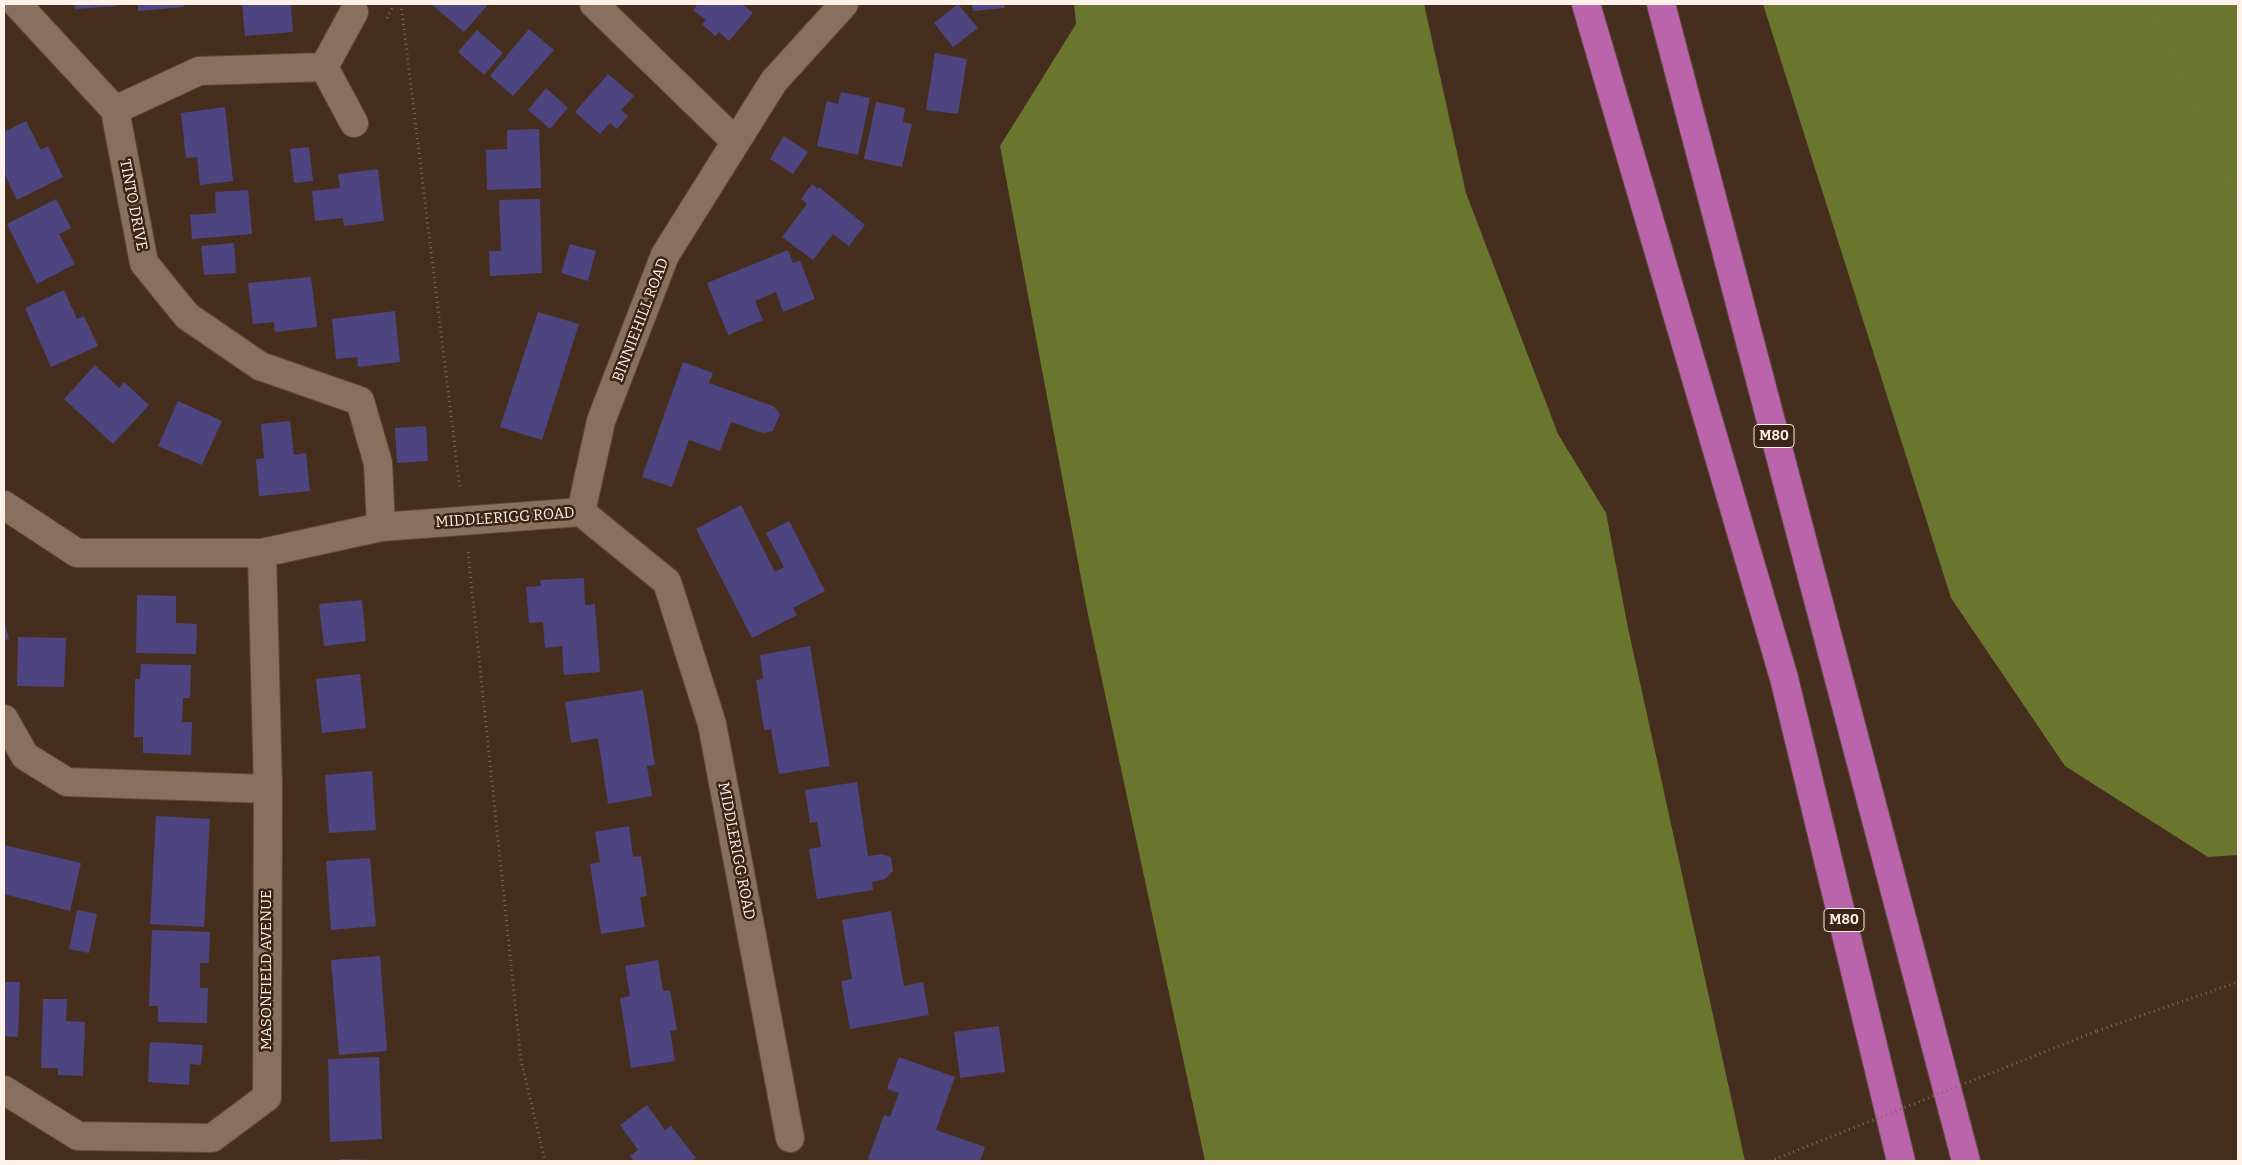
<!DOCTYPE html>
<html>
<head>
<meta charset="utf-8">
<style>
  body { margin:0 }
  #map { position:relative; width:2242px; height:1165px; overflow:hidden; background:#462e1f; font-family:Bitter,serif }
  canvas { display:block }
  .frame { position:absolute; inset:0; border:5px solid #fef1ea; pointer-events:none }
</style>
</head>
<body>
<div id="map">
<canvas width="2242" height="1165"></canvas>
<div class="frame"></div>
</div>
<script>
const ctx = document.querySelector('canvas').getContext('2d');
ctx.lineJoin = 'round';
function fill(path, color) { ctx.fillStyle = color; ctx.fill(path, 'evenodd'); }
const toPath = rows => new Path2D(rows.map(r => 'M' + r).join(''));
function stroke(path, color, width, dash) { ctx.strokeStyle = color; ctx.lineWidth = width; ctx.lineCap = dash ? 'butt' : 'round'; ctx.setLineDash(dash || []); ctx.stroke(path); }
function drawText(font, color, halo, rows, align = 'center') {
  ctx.font = font + ' Bitter,serif'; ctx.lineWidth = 5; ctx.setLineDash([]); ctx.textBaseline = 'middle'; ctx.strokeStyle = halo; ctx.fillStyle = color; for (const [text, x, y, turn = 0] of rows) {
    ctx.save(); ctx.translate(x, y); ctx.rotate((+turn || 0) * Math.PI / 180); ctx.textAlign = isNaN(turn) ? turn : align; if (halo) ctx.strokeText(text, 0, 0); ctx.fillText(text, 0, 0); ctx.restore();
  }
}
fill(toPath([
  [1074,4,1424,4,1466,193,1558,434,1606,513,1628,628,1745,1161,1205,1161,1087,610,1000,146,1076,24],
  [1763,4,2238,4,2238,855,2208,857,2065,766,1951,598]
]), '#6a752e');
fill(toPath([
  [75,4,117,4,117,6,75,9],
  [138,4,184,4,184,7,138,11],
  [242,4,291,4,293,32,245,36],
  [431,4,485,4,487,6,464,32],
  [698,4,742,4,753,13,729,41,719,32,715,36,702,24,706,20,693,10],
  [958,4,978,28,953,47,934,23],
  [972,4,1004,4,1005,8,973,11],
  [529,29,554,50,513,96,490,76],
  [477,30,503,53,484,75,458,52],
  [935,53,967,59,958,114,926,110],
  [608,74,634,96,621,110,628,116,617,129,610,123,600,134,575,112],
  [546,88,568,108,550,129,528,110],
  [841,92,870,98,858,155,817,146,827,101,838,104],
  [876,102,905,108,903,122,912,124,902,167,864,159],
  [225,107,233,181,200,185,197,157,186,158,181,113],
  [26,121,41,150,48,146,63,177,17,200,4,173,4,132],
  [539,129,541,188,487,190,486,150,507,149,507,130],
  [784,136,808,152,793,174,770,159],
  [309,147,313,181,294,183,290,149],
  [378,169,384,221,344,226,343,218,315,221,312,191,340,188,338,174],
  [812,184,818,189,819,187,865,225,849,246,833,234,813,260,782,237,807,204,801,199],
  [248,190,252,234,192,239,190,215,216,213,215,192],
  [56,199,71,228,59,234,75,264,37,284,7,224],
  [540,199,542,273,490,276,489,251,501,251,499,200],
  [234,243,236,273,204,275,201,246],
  [570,244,596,251,588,281,561,273],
  [788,250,793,263,800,261,815,299,783,312,776,292,755,301,763,320,728,335,707,283],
  [311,277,317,327,275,332,274,322,253,324,248,283],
  [64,290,77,319,84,316,98,346,51,367,25,308],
  [395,311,400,362,358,367,357,357,336,359,332,319],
  [538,312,579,324,542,440,500,427],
  [683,362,713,373,709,383,773,406,780,414,773,431,763,433,731,422,720,451,689,440,672,487,642,477],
  [95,365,119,388,124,382,149,405,113,444,64,399],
  [178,401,222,421,202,465,158,446],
  [290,421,294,455,306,453,310,491,259,496,256,459,264,458,261,424],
  [426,426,428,461,397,463,395,428],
  [741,505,775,572,784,567,766,533,789,521,825,591,793,608,797,615,752,638,696,529],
  [584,578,585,605,595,604,600,672,564,675,562,646,545,648,543,622,529,623,526,587,541,586,540,580],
  [137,595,176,596,176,623,197,624,196,654,136,653],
  [362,600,366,641,324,646,319,604],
  [4,619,9,639,4,640],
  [18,637,66,638,64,687,17,686],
  [810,646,830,766,779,774,771,729,764,730,756,680,763,679,760,655],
  [141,664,191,665,190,698,183,698,182,722,192,722,191,755,143,753,143,737,134,737,135,679,140,679],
  [360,674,366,728,322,733,316,679],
  [643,690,655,765,647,766,652,796,608,804,598,738,571,743,565,702],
  [372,771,376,830,329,833,325,775],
  [857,782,868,856,882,854,891,857,893,871,885,879,872,882,873,890,817,899,809,849,821,847,817,822,810,823,805,790],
  [156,816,210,819,204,927,150,924],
  [629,826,633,857,641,856,647,896,640,897,645,927,601,934,590,864,600,862,595,832],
  [4,845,81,863,70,911,4,894],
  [370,858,376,926,331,930,326,861],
  [77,910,97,914,89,953,69,949],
  [891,911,904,986,923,982,929,1015,850,1029,841,981,852,979,842,920],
  [152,930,210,932,209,963,200,963,200,988,208,988,207,1023,158,1022,158,1006,149,1006],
  [380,956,387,1051,339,1055,331,960],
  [658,960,663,991,670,990,677,1030,670,1031,675,1061,631,1068,620,998,630,996,625,966],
  [4,982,20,982,18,1037,4,1036],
  [43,999,67,999,66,1021,85,1022,83,1076,58,1075,58,1068,41,1068],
  [999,1026,1005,1072,960,1078,954,1032],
  [150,1042,203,1045,201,1065,190,1064,189,1085,148,1082],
  [379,1057,382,1139,330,1142,328,1059],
  [899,1057,955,1077,936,1130,985,1147,980,1161,875,1161,868,1159,884,1115,890,1117,899,1093,887,1089],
  [647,1105,665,1130,671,1126,696,1158,692,1161,634,1161,630,1156,638,1150,620,1125],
  [341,1159,372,1160,372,1161,341,1161]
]), '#4e4480');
const street = toPath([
  [17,4,115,110,144,263,187,316,260,366,360,401,378,463,381,527],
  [594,4,736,142],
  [354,12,324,67,354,123],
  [115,110,199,71,324,67],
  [4,505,77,553,262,553,381,527,581,512,667,582,712,724,790,1138],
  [581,512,601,421,665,255,774,81,844,4],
  [4,719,25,756,67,782,268,789],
  [4,1090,78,1136,212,1138,267,1097,268,789,262,553]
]);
const highway = toPath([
  [1586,4,1784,678,1901,1161],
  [1661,4,1966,1161]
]);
stroke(street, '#5e4b3d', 30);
stroke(highway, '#5e4b3d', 30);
stroke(toPath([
  [401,4,460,489],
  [2149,4,2238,206],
  [387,18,394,4],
  [468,552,521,1060,545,1161],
  [2097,1031,2238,982]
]), '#7e695c', 3, [1, 4]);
stroke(street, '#8a6f5e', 28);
stroke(highway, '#ba64ac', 28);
stroke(toPath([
  [1770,1161,2097,1031]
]), '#7e695c', 3, [1, 4]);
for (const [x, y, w] of [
  [1774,436,40],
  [1844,920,40]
]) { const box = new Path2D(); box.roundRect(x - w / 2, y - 11.5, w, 23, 4); ctx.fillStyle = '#3b2415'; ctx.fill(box); stroke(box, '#fef1ea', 1); }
drawText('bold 14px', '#fef1ea', null, [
  ["M80",1774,436],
  ["M80",1844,920]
]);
drawText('15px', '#fef1ea', '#3b2415', [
  ["TINTO DRIVE",133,205,79],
  ["BINNIEHILL ROAD",641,320,-69],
  ["MIDDLERIGG ROAD",505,518,-4],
  ["MIDDLERIGG ROAD",736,851,79],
  ["MASONFIELD AVENUE",267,970,-90]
]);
</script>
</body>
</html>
